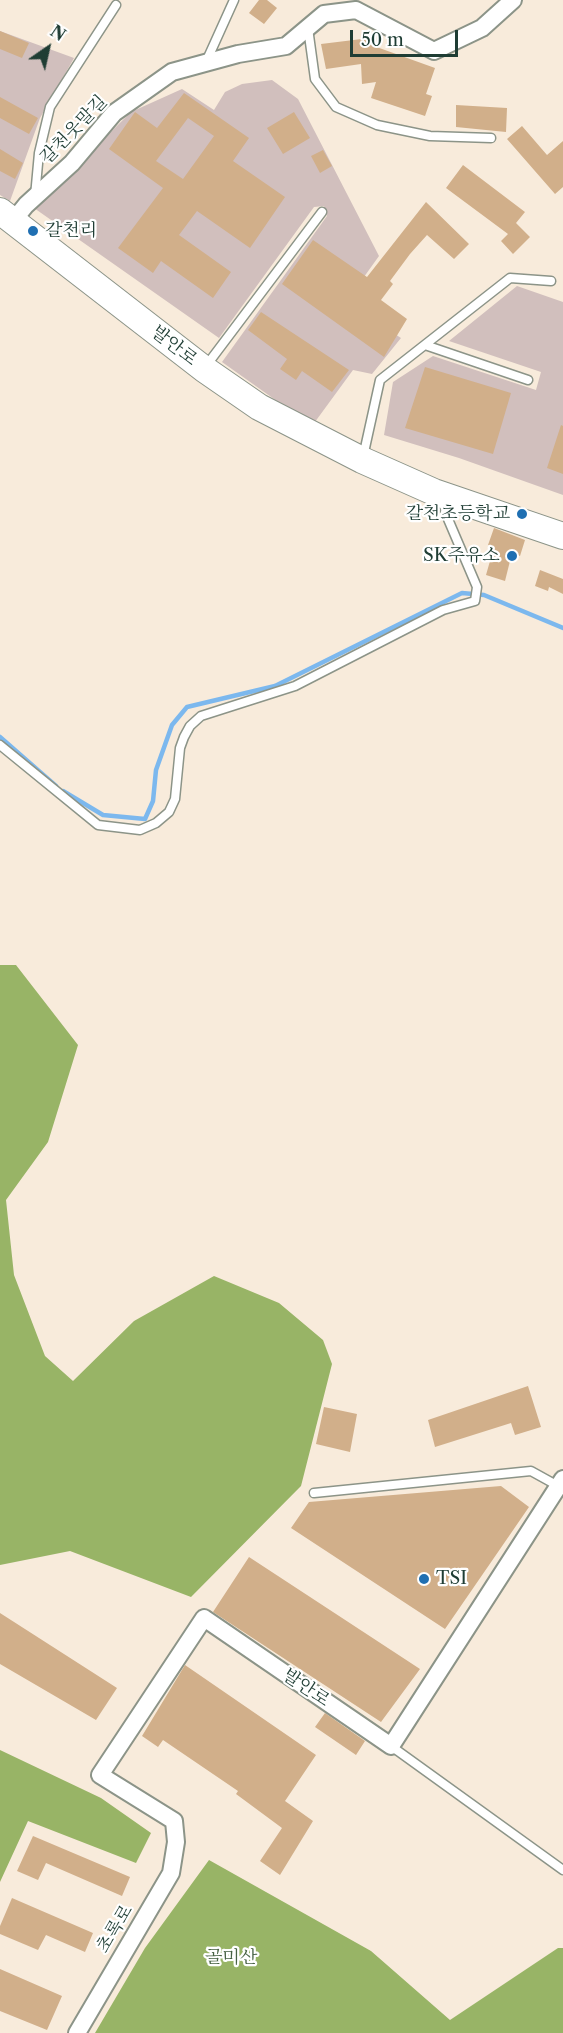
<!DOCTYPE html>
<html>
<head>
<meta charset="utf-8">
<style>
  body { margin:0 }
  #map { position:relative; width:563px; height:2033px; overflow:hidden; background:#f8ebdb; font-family:"Libre Caslon Text",serif }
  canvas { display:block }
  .north { position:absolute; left:18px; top:18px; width:60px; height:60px; -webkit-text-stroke:4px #fff; paint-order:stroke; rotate:34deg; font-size:16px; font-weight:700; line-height:24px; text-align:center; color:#1f3d34 }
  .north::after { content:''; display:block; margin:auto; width:21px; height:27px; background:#1f3d34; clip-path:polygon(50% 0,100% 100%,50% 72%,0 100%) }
  .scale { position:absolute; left:350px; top:30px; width:108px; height:27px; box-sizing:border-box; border:3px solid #1f3d34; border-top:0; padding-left:8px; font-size:18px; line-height:21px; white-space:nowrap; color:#1f3d34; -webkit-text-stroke:4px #fff; paint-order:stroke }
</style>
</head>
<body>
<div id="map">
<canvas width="563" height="2033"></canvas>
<div class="north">N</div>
<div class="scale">50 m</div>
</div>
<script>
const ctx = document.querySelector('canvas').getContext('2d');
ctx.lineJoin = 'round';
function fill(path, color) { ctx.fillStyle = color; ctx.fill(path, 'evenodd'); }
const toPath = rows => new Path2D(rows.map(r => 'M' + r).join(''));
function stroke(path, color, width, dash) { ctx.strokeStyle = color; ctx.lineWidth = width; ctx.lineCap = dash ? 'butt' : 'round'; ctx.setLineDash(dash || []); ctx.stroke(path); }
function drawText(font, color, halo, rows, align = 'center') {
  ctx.font = font + ' "Libre Caslon Text","Noto Serif KR",serif'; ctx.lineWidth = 4.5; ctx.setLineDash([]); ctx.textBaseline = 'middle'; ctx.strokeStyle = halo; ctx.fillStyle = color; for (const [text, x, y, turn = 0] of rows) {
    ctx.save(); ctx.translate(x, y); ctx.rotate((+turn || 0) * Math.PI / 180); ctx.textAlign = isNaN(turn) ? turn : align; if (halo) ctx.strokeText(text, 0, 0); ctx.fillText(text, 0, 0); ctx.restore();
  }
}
fill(toPath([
  [0,31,74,58,40,118,10,201,0,195],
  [272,80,298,99,379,256,346,302,401,338,372,374,353,370,312,426,222,362,327,216,324,206,314,207,219,338,34,208,131,112,182,89,214,110,225,92,242,84],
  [517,286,563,302,563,495,459,458,384,435,393,382,433,356,536,390,541,372,449,341]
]), '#d1bfbd');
fill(toPath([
  [0,965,16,965,78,1045,48,1142,6,1200,14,1275,45,1356,73,1381,134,1321,214,1276,279,1303,323,1340,332,1364,301,1486,191,1597,70,1551,0,1565],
  [0,1750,101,1798,151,1833,136,1863,28,1821,0,1882],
  [209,1860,371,1951,450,2020,558,1948,563,1948,563,2033,95,2033,145,1948]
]), '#98b466');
stroke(toPath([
  [0,737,56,786],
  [63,791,103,815,145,819,153,801,156,770,172,725,187,707,275,686,462,593,484,595,563,628]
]), '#7cb8ee', 4.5);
fill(toPath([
  [259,0,267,0,277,8,264,24,249,13],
  [0,31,29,43,22,58,0,49],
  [370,38,371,45,435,68,426,94,432,96,425,116,371,98,376,82,362,84,361,64,326,69,321,44],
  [184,93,249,138,233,161,285,197,250,248,197,211,179,235,231,272,213,298,161,261,153,273,118,248,163,188,109,149,135,112,157,128],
  [188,118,214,136,183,179,156,161],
  [0,97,38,118,29,134,0,118],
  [456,105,507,108,506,132,456,127],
  [294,112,310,138,283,154,267,128],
  [522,126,547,155,563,141,563,187,555,194,507,139],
  [0,149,23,163,15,179,0,171],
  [323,150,332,166,320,173,311,156],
  [463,165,525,212,516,223,530,237,513,254,501,241,508,234,446,188],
  [426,202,469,244,454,259,427,235,410,254,390,281,393,284,381,300,407,319,384,357,282,284,313,240,367,277],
  [261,312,349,370,332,392,302,371,296,380,280,369,287,359,248,330],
  [425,367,511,393,493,454,405,428],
  [561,425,563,426,563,474,547,468],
  [494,528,525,540,520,556,512,553,505,581,486,575,494,547,488,545],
  [540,570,563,579,563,594,549,587,548,591,535,586],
  [528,1386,541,1427,515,1435,511,1423,435,1447,428,1420],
  [324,1407,357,1414,350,1452,316,1444],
  [501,1486,529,1507,445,1629,291,1528,309,1502],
  [249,1557,420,1669,381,1722,213,1612],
  [0,1613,117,1688,96,1720,0,1664],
  [185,1665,316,1755,285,1801,313,1821,280,1875,260,1861,282,1828,236,1794,238,1791,163,1740,158,1747,142,1736],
  [325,1713,365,1741,356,1755,315,1727],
  [33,1836,130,1877,122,1896,46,1863,38,1880,17,1871],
  [12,1898,93,1933,85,1952,46,1935,38,1950,0,1934,0,1926],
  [0,1969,62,1996,47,2030,0,2011]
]), '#d1af8a');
const service = toPath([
  [308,28,315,79,336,107,377,125,430,136,491,138],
  [206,62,234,0],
  [35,196,39,153,50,107,116,5],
  [425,345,528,380],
  [206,366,322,212],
  [363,457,380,380,510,278,551,281],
  [0,745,98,825,140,830,156,823,169,812,175,799,180,748,184,737,190,726,201,716,295,686,443,610,475,601,477,587,445,512,447,498],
  [314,1493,531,1471,560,1487],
  [391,1746,563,1870]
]);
const minor = toPath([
  [13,221,26,205,72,163,114,113,172,72,238,54,286,46,324,14,356,10,434,51,482,28,513,0],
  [77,2033,171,1873,176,1842,174,1821,100,1775,204,1618,391,1746,563,1479]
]);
const primary = toPath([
  [0,211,204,369,259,407,362,460,434,492,563,536]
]);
stroke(service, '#8c9488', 11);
stroke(minor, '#8c9488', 20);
stroke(primary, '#8c9488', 28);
stroke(service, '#fff', 8);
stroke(minor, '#fff', 16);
stroke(primary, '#fff', 26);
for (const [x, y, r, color] of [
  [33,231,6,"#1f6fb2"],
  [522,514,6,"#1f6fb2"],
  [512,556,6,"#1f6fb2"],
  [424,1579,6,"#1f6fb2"]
]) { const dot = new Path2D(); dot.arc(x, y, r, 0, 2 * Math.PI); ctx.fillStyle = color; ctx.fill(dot); stroke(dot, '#fff', 2); }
drawText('18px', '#1f3d34', '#fff', [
  ["갈천웃말길",74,130,-46],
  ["발안로",174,346,38],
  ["발안로",306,1688,34],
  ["초록로",115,1929,-59]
]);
drawText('18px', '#1f3d34', '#fff', [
  ["갈천리",45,231],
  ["갈천초등학교",510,514,"right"],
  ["SK주유소",500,556,"right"],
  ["TSI",436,1579]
], 'left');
drawText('18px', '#476244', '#fff', [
  ["골미산",231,1958]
]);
</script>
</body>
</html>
